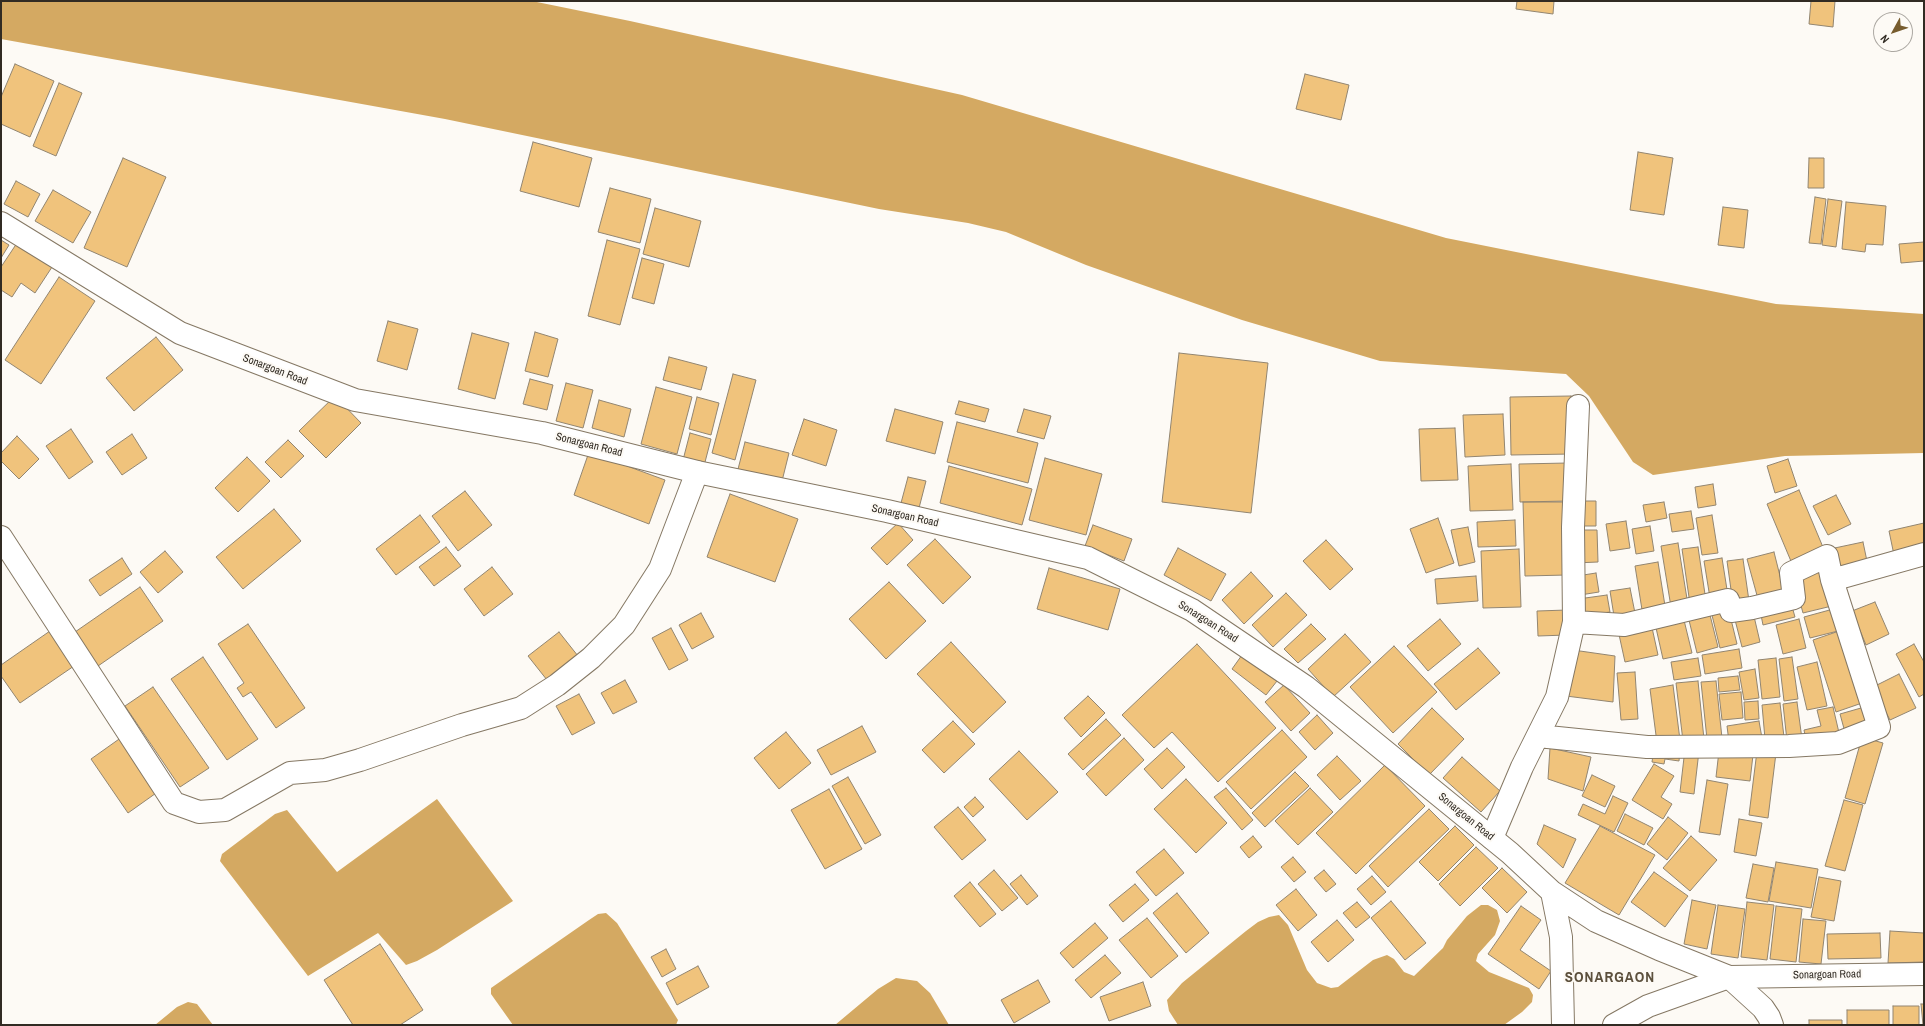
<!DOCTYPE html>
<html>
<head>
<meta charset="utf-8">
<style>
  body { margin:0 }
  #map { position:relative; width:1925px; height:1026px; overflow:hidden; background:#fdfaf5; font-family:"Archivo Narrow",sans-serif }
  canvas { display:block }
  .frame { position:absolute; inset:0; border:2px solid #312b23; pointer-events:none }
  .north { position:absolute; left:1873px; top:12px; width:40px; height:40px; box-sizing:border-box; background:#fdfaf5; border:1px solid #aba7a1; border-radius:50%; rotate:230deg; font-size:11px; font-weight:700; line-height:16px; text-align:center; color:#312b23 }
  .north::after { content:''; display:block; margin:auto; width:14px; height:18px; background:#775c2e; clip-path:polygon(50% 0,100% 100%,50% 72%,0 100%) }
</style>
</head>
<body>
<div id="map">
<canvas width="1925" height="1026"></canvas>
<div class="frame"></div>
<div class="north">N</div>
</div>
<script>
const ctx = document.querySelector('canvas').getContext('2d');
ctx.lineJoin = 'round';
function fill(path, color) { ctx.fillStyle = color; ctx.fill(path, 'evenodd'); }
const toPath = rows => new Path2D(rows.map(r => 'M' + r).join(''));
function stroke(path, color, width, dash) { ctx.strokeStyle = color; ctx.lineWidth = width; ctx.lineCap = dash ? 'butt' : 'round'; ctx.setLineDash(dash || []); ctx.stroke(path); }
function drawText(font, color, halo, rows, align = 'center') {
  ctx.font = font + ' "Archivo Narrow",sans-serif'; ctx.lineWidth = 4; ctx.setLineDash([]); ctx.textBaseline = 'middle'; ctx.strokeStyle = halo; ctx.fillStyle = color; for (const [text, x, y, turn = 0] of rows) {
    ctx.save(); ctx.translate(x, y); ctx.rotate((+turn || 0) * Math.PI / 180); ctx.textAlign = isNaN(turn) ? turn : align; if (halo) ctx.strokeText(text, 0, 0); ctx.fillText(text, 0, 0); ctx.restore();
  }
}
fill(toPath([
  [1,1,532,1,630,21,962,95,1446,238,1776,304,1924,314,1924,453,1785,456,1653,475,1633,462,1589,396,1566,374,1380,361,1242,320,1086,265,1006,232,968,223,879,209,445,119,1,39],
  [437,799,513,901,437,950,417,961,406,965,378,933,308,976,220,861,222,854,275,814,287,810,337,872],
  [1481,905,1488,905,1497,910,1500,921,1495,935,1478,954,1476,961,1489,972,1529,988,1533,995,1532,1002,1522,1012,1504,1025,1178,1025,1169,1011,1167,1000,1182,983,1246,931,1258,922,1269,917,1279,915,1288,925,1307,970,1317,983,1331,988,1338,987,1373,960,1387,955,1394,959,1404,972,1414,976,1443,948,1447,940,1467,916],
  [606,913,617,923,678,1020,676,1025,513,1025,491,994,491,988,589,920,598,914],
  [896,978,917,981,930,993,949,1025,835,1025,878,989],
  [188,1002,197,1004,213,1025,155,1025,177,1007]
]), '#d4a962');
const building = toPath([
  [1517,1,1554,1,1553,14,1516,9,1517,1],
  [1811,1,1835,1,1833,27,1809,24,1811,1],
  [15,64,54,81,30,137,1,124,1,97,15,64],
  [1305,74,1349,85,1341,120,1296,109,1305,74],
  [59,83,82,93,56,156,33,146,59,83],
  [533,142,592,158,579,207,520,191,533,142],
  [1638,152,1673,158,1664,215,1630,210,1638,152],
  [123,158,166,177,127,267,84,248,123,158],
  [1809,158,1824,158,1824,188,1808,188,1809,158],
  [16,181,40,194,28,217,4,204,16,181],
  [610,188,651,199,640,243,598,232,610,188],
  [53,190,91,212,73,243,35,221,53,190],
  [1815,197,1826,199,1821,244,1809,243,1815,197],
  [1828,199,1842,201,1836,247,1822,245,1828,199],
  [1846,202,1886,206,1883,245,1866,244,1865,252,1842,249,1846,202],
  [1723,207,1748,210,1744,248,1718,245,1723,207],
  [655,208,701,221,689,267,643,254,655,208],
  [1,240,9,245,1,258,1,240],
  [19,240,54,264,35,293,21,283,12,297,1,290,1,267,19,240],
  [607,240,640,249,620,325,588,316,607,240],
  [1924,242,1924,261,1901,263,1899,244,1924,242],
  [642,258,664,264,654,304,632,298,642,258],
  [59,277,95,301,41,384,5,360,59,277],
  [388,321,418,329,407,370,377,361,388,321],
  [535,332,558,339,548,377,525,371,535,332],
  [472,333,509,343,495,399,458,389,472,333],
  [156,337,183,370,134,411,106,378,156,337],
  [1179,353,1268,363,1251,513,1162,502,1179,353],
  [669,357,707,367,701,390,663,380,669,357],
  [733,374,756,380,735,460,712,453,733,374],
  [530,379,553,385,547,410,523,404,530,379],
  [566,383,593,390,583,428,556,421,566,383],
  [656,387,692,397,677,454,641,444,656,387],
  [335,396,361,423,326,458,299,431,335,396],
  [1571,396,1572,454,1511,455,1510,397,1571,396],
  [697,397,719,403,711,435,689,429,697,397],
  [599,400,631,409,624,437,592,428,599,400],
  [959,401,989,409,985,422,955,414,959,401],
  [895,409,943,422,935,454,886,441,895,409],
  [1024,409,1051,416,1044,439,1017,432,1024,409],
  [1503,414,1505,455,1465,457,1463,415,1503,414],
  [804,419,837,430,826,466,792,455,804,419],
  [957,422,1038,443,1028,483,947,462,957,422],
  [1455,428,1458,480,1421,481,1419,429,1455,428],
  [71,429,93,462,69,479,46,446,71,429],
  [690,433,711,439,704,466,683,460,690,433],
  [132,434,147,458,122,475,106,452,132,434],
  [17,436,39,459,19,479,1,461,1,453,17,436],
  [288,440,304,456,281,478,265,462,288,440],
  [745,442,789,453,781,485,737,473,745,442],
  [589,452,665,480,649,524,574,495,589,452],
  [247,457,270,481,238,512,215,488,247,457],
  [1045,458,1102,474,1086,535,1029,520,1045,458],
  [1788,459,1797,486,1775,493,1767,466,1788,459],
  [1568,463,1568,501,1520,502,1519,464,1568,463],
  [1511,464,1513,510,1470,511,1468,466,1511,464],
  [949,466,1032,489,1022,525,940,503,949,466],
  [908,477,926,481,919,508,901,503,908,477],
  [1713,484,1716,505,1698,508,1695,487,1713,484],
  [1799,490,1825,552,1793,566,1767,504,1799,490],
  [465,491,492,525,458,551,432,516,465,491],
  [730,494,798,519,775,582,707,557,730,494],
  [1836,495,1851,524,1828,535,1813,506,1836,495],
  [1579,501,1596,501,1596,526,1579,526,1579,501],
  [1523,502,1566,502,1567,575,1525,576,1523,502],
  [1664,502,1667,518,1646,522,1643,505,1664,502],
  [274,509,301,541,243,589,216,557,274,509],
  [1691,511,1694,529,1672,532,1669,514,1691,511],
  [420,515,440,542,396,575,376,549,420,515],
  [1712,515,1718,553,1702,555,1696,518,1712,515],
  [1438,518,1454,563,1426,573,1410,529,1438,518],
  [1515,520,1516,546,1478,547,1477,522,1515,520],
  [1626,521,1630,548,1610,551,1606,524,1626,521],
  [898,523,913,540,887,565,871,548,898,523],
  [1924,523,1924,547,1894,555,1889,531,1924,523],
  [1093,525,1132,539,1124,561,1085,546,1093,525],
  [1650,526,1654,551,1636,554,1632,529,1650,526],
  [1468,527,1475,562,1459,566,1451,530,1468,527],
  [1574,530,1597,530,1598,562,1575,563,1574,530],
  [935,539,971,577,943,604,907,565,935,539],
  [1326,540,1353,569,1330,590,1303,561,1326,540],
  [1863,542,1868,566,1835,573,1830,549,1863,542],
  [1678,543,1688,605,1671,607,1661,546,1678,543],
  [446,547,461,566,434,586,419,567,446,547],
  [1698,547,1706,601,1690,604,1682,549,1698,547],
  [1178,548,1226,574,1211,601,1164,575,1178,548],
  [1519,549,1521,607,1483,608,1481,551,1519,549],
  [165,551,183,572,158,593,140,572,165,551],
  [1774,552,1784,592,1758,599,1747,559,1774,552],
  [122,558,132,574,100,596,89,580,122,558],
  [1722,558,1728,596,1710,598,1704,561,1722,558],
  [1743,559,1749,601,1733,604,1727,561,1743,559],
  [1658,562,1666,612,1643,616,1635,566,1658,562],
  [492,567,513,594,484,616,464,589,492,567],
  [1049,568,1120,589,1108,630,1037,609,1049,568],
  [1827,568,1836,605,1803,613,1793,576,1827,568],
  [1251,572,1273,596,1244,624,1222,600,1251,572],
  [1596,573,1599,592,1580,595,1577,576,1596,573],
  [1476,576,1478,601,1437,604,1435,579,1476,576],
  [889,582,926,621,886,659,849,619,889,582],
  [140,587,163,621,98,666,75,632,140,587],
  [1630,588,1635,613,1614,616,1610,591,1630,588],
  [1286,593,1307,615,1273,647,1252,625,1286,593],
  [1607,595,1610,612,1581,616,1578,599,1607,595],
  [1875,602,1889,634,1866,645,1852,611,1875,602],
  [1727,603,1737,644,1720,648,1710,607,1727,603],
  [1791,603,1795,617,1763,625,1760,610,1791,603],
  [1708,607,1718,647,1697,653,1687,612,1708,607],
  [1837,608,1842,630,1810,638,1804,617,1837,608],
  [1567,610,1567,635,1538,636,1537,611,1567,610],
  [1682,612,1692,653,1663,659,1654,619,1682,612],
  [1753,612,1760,642,1742,647,1734,616,1753,612],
  [701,613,714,637,692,649,679,625,701,613],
  [1440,619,1461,644,1428,671,1407,646,1440,619],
  [1799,619,1806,648,1783,654,1776,625,1799,619],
  [1651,623,1658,655,1625,662,1618,630,1651,623],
  [248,624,305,708,276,728,251,692,243,697,237,688,244,683,218,644,248,624],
  [1311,624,1326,639,1298,663,1284,649,1311,624],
  [671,628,688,660,669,670,652,638,671,628],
  [1842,630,1865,702,1836,712,1813,640,1842,630],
  [50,631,74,666,20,703,1,676,1,665,50,631],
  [559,632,578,656,547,680,528,656,559,632],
  [1345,634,1371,662,1333,697,1308,669,1345,634],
  [951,642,1006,702,973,733,917,674,951,642],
  [1197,644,1276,728,1218,782,1172,732,1154,748,1122,715,1197,644],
  [1914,644,1924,662,1924,694,1919,697,1896,654,1914,644],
  [1394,646,1437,692,1393,733,1350,687,1394,646],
  [1478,648,1500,673,1456,710,1434,684,1478,648],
  [1739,649,1742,668,1705,674,1702,655,1739,649],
  [1573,650,1615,656,1613,702,1566,696,1573,650],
  [1242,655,1277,681,1266,695,1232,669,1242,655],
  [203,657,258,739,227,760,171,679,203,657],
  [1792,657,1798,699,1784,701,1779,659,1792,657],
  [1698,658,1701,676,1674,680,1671,662,1698,658],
  [1776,658,1780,697,1762,699,1758,660,1776,658],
  [1817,662,1827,706,1807,710,1797,667,1817,662],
  [1755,669,1759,698,1744,700,1739,672,1755,669],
  [1635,672,1638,719,1621,720,1617,673,1635,672],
  [1899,674,1916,708,1890,720,1873,687,1899,674],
  [1738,676,1740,690,1719,692,1718,678,1738,676],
  [625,680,637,702,613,714,601,693,625,680],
  [1698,681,1704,739,1683,741,1676,683,1698,681],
  [1716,681,1722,738,1707,739,1701,682,1716,681],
  [1284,685,1310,713,1291,731,1265,702,1284,685],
  [1673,685,1680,740,1657,743,1650,689,1673,685],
  [153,687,209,768,180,787,125,706,153,687],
  [1741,692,1743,718,1722,720,1719,694,1741,692],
  [579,694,595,723,572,735,556,706,579,694],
  [1088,696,1105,713,1081,737,1064,718,1088,696],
  [1758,701,1759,719,1745,720,1744,702,1758,701],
  [1797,702,1802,739,1787,741,1783,704,1797,702],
  [1780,703,1784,737,1765,739,1762,705,1780,703],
  [1868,706,1875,728,1846,736,1840,714,1868,706],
  [1833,707,1840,737,1807,745,1804,730,1821,726,1817,710,1833,707],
  [1432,708,1464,739,1429,775,1398,744,1432,708],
  [1317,715,1333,733,1315,750,1299,732,1317,715],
  [1106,719,1121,735,1083,770,1068,754,1106,719],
  [953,721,975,744,944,773,922,750,953,721],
  [1759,721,1762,738,1729,742,1727,726,1759,721],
  [862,726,876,752,831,775,817,750,862,726],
  [1282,730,1307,757,1251,809,1226,782,1282,730],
  [786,732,811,763,779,789,754,758,786,732],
  [122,737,159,791,128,813,91,759,122,737],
  [1862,737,1883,743,1865,804,1845,798,1862,737],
  [1124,738,1144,760,1106,796,1086,774,1124,738],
  [1167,748,1185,767,1162,789,1144,769,1167,748],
  [1550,748,1591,757,1583,791,1548,779,1550,748],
  [1654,748,1680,750,1679,761,1665,759,1664,764,1652,762,1654,748],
  [1685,749,1699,751,1694,794,1680,792,1685,749],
  [1019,751,1058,792,1027,820,989,779,1019,751],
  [1719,751,1753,755,1750,781,1716,777,1719,751],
  [1757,751,1776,753,1768,818,1749,815,1757,751],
  [1337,756,1361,781,1340,800,1317,775,1337,756],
  [1462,757,1500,791,1481,812,1443,778,1462,757],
  [1654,764,1674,776,1661,797,1672,804,1663,819,1632,800,1654,764],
  [1385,765,1425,806,1356,874,1316,833,1385,765],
  [1295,772,1309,786,1265,827,1252,813,1295,772],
  [1592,775,1615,786,1605,807,1582,796,1592,775],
  [848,777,881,835,865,844,832,786,848,777],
  [1186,779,1227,823,1196,853,1154,809,1186,779],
  [1707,780,1728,784,1720,835,1699,832,1707,780],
  [1226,788,1253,820,1242,830,1214,797,1226,788],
  [1310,788,1333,812,1298,845,1275,821,1310,788],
  [829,789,862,849,825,869,791,810,829,789],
  [1613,796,1628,803,1614,832,1578,815,1583,804,1605,814,1613,796],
  [975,797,984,807,973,817,964,807,975,797],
  [1844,800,1863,805,1845,871,1825,866,1844,800],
  [958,807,986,840,962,860,934,827,958,807],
  [1429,809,1449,829,1388,887,1369,866,1429,809],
  [1625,814,1653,828,1644,845,1617,831,1625,814],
  [1668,817,1688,833,1667,860,1647,844,1668,817],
  [1739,819,1762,823,1756,856,1734,852,1739,819],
  [1544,825,1576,839,1563,868,1537,844,1544,825],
  [1455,826,1474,845,1438,881,1419,862,1455,826],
  [1600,826,1655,855,1619,915,1565,883,1600,826],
  [1253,836,1262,847,1249,858,1240,847,1253,836],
  [1691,836,1717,860,1690,891,1663,868,1691,836],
  [1476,847,1498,868,1460,906,1439,884,1476,847],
  [1164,849,1184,873,1156,896,1136,872,1164,849],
  [1293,857,1306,872,1294,882,1281,867,1293,857],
  [1776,862,1818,869,1811,908,1769,901,1776,862],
  [1753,864,1774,868,1768,902,1746,898,1753,864],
  [1502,868,1527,892,1507,913,1482,888,1502,868],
  [994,870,1018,898,1002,911,978,884,994,870],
  [1324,870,1336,884,1326,892,1314,878,1324,870],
  [1654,872,1688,896,1665,927,1631,902,1654,872],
  [1021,875,1038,896,1027,905,1010,884,1021,875],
  [1372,876,1386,892,1371,905,1357,889,1372,876],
  [1819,877,1841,881,1834,921,1811,917,1819,877],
  [970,882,996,914,980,927,954,896,970,882],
  [1135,884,1149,900,1123,922,1109,905,1135,884],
  [1296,889,1317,915,1298,931,1276,905,1296,889],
  [1177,893,1209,933,1186,953,1153,913,1177,893],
  [1692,900,1716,905,1707,949,1684,944,1692,900],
  [1391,901,1426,943,1405,960,1371,918,1391,901],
  [1357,902,1370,917,1356,928,1343,913,1357,902],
  [1747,902,1774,905,1767,960,1741,957,1747,902],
  [1718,905,1745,909,1738,958,1711,954,1718,905],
  [1521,906,1541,920,1520,950,1551,971,1539,989,1488,954,1521,906],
  [1776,906,1802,909,1796,962,1770,959,1776,906],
  [1147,918,1178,956,1151,978,1119,940,1147,918],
  [1803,919,1826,921,1821,964,1799,962,1803,919],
  [1337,920,1354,940,1328,962,1311,942,1337,920],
  [1095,923,1108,938,1073,968,1060,953,1095,923],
  [1890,931,1924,933,1924,962,1888,963,1890,931],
  [1880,933,1881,958,1828,959,1827,934,1880,933],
  [380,944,423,1010,400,1025,353,1025,324,980,380,944],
  [666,949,676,969,662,977,651,957,666,949],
  [1105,955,1121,973,1091,998,1075,980,1105,955],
  [698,966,709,987,677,1005,666,983,698,966],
  [1038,980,1050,1002,1014,1023,1001,1000,1038,980],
  [1143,982,1151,1006,1109,1021,1100,997,1143,982],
  [1921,1004,1924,1004,1924,1025,1923,1025,1921,1004],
  [1893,1006,1919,1006,1919,1025,1893,1025,1893,1006],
  [1847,1010,1889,1010,1889,1025,1847,1025,1847,1010],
  [1809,1020,1842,1020,1842,1025,1809,1025,1809,1020]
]);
fill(building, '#f0c37c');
stroke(building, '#928570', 1);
const minor = toPath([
  [1,537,174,803,199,812,225,810,290,773,325,770,360,760,462,725,521,708,557,685,591,658,624,625,660,569,697,472],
  [1574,622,1624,625,1728,600,1731,611,1752,608,1794,598,1791,573,1827,556,1832,580,1924,554],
  [1538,736,1647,747,1789,746,1838,743,1879,727,1832,580],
  [1492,838,1522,767,1557,697,1574,622,1573,527,1578,406],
  [1729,977,1763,1008,1769,1017,1772,1025]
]);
const secondary = toPath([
  [1,223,180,333,355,400,542,433,697,472,887,511,1088,558,1192,610,1306,687,1510,853,1552,892,1596,921,1659,949,1729,977],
  [1552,892,1561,937,1563,1025],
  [1614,1025,1648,1006,1729,977,1924,974]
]);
stroke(minor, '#857864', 24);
stroke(secondary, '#857864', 24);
stroke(minor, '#fff', 22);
stroke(secondary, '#fff', 22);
drawText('11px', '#312b23', '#fdfaf5', [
  ["Sonargoan Road",275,370,21],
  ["Sonargoan Road",589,445,14],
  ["Sonargoan Road",905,516,13],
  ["Sonargoan Road",1208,622,32],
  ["Sonargoan Road",1466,817,39],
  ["Sonargoan Road",1827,975,-1]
]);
ctx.letterSpacing = '1px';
drawText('bold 15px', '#5c503d', '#fdfaf5', [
  ["SONARGAON",1610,978]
]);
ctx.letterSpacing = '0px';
</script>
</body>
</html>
